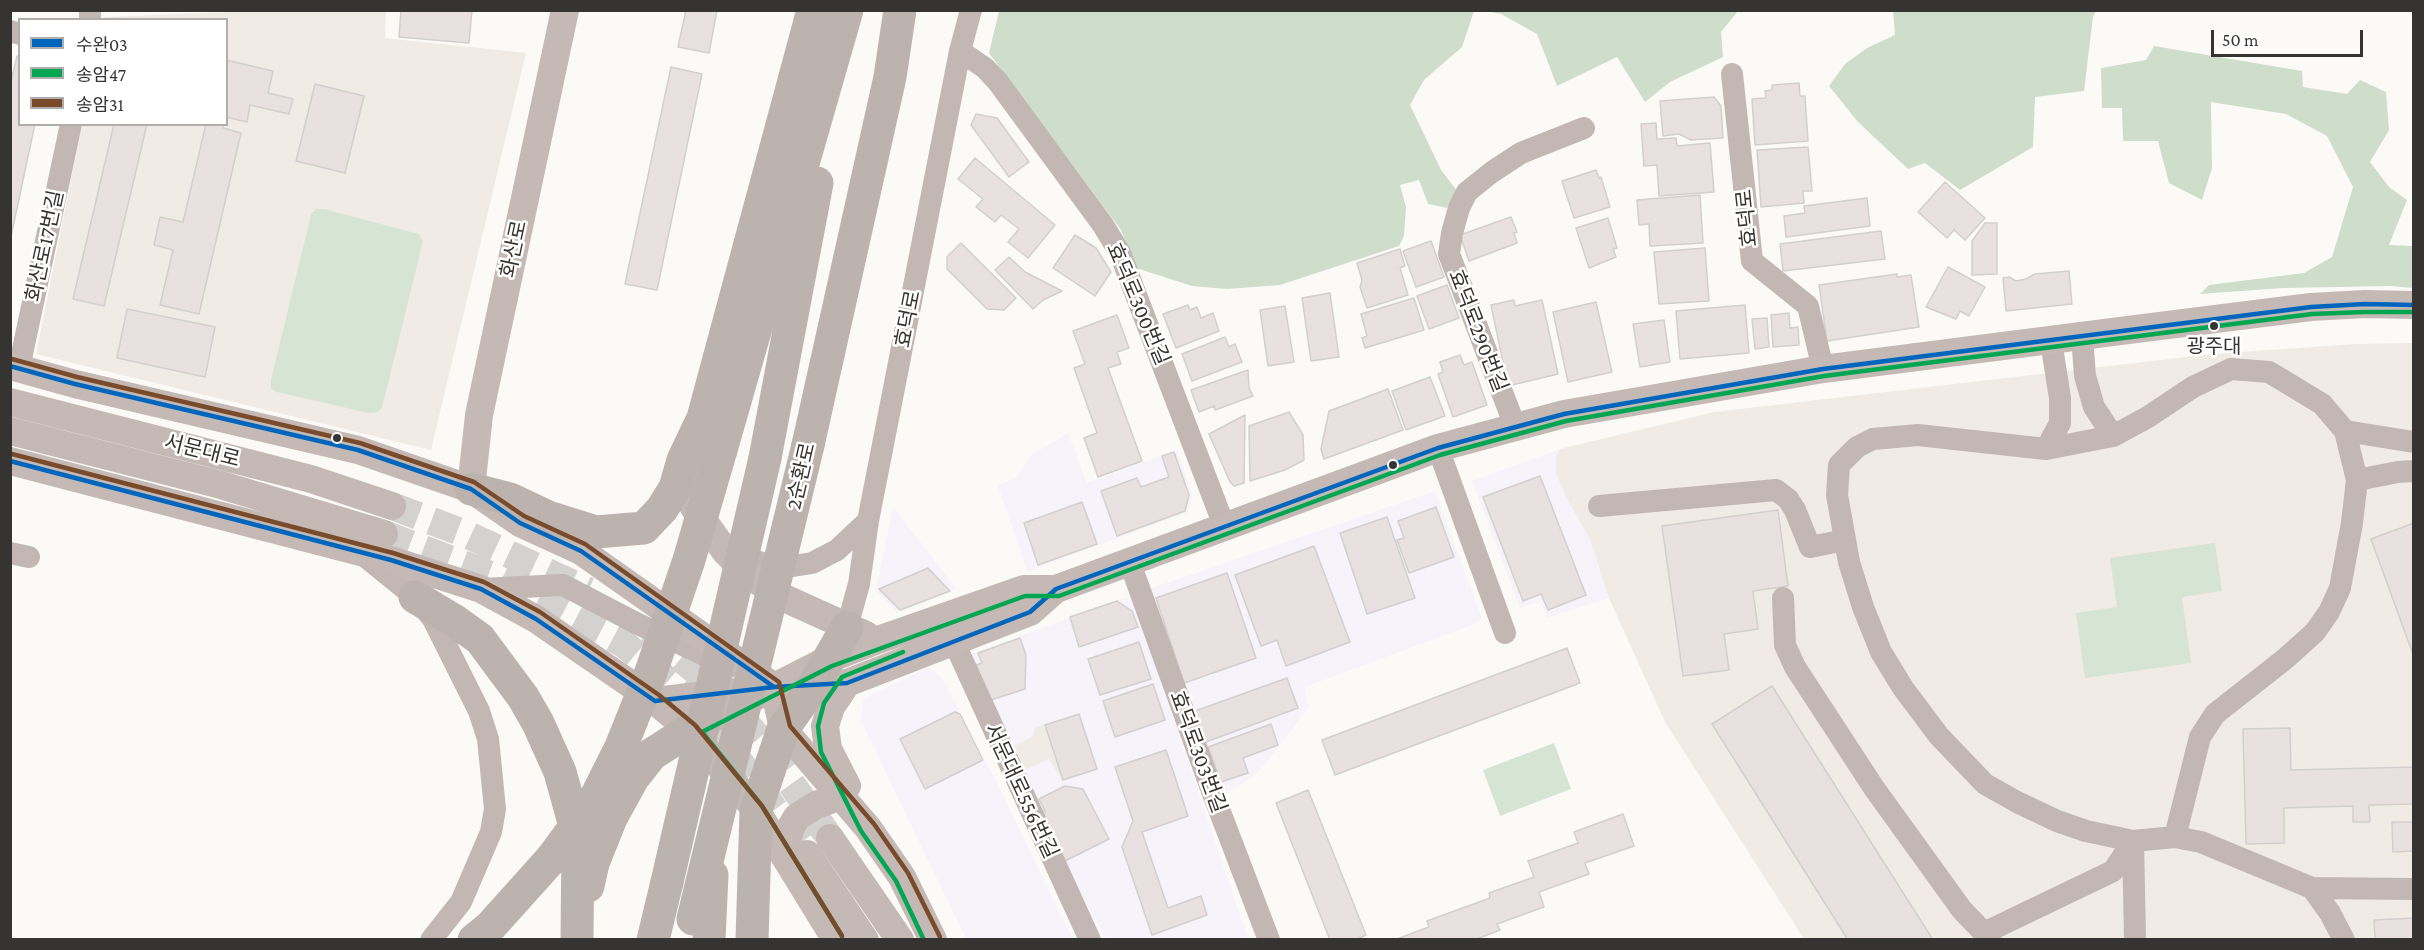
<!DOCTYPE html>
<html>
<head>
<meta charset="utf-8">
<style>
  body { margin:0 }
  #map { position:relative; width:2424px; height:950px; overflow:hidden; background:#fcfaf7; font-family:"Crimson Pro","Noto Sans KR",serif }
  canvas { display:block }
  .frame { position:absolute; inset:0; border:12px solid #363433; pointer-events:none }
  .legend { position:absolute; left:18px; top:18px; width:210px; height:108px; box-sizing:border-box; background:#fff; border:2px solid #afaead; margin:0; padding:8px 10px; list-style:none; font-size:18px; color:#363433 }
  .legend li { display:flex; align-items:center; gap:12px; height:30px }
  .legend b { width:30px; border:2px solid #afaead }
  .scale { position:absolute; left:2211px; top:30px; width:152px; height:27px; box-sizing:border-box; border:3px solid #363433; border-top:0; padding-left:8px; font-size:18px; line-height:21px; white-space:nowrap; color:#363433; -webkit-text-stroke:4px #fff; paint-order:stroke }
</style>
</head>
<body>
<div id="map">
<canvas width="2424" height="950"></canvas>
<div class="frame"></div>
<ul class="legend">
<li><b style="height:8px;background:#0065bd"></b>수완03</li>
<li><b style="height:8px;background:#00a651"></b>송암47</li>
<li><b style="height:8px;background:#7a4b2a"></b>송암31</li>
</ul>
<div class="scale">50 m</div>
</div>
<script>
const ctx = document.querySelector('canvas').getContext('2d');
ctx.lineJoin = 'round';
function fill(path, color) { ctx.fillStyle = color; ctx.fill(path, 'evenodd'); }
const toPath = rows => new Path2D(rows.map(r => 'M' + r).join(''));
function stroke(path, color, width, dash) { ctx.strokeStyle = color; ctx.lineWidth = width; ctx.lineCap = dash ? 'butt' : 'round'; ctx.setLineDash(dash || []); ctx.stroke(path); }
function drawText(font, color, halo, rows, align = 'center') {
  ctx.font = font + ' "Crimson Pro","Noto Sans KR",serif'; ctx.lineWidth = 5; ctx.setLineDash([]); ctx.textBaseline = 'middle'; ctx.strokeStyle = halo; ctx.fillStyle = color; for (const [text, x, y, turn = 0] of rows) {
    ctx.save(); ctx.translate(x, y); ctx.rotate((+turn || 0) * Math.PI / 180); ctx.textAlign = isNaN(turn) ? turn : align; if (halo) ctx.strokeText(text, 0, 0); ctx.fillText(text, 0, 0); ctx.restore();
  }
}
fill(toPath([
  [1068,433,1087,483,1177,450,1193,497,1188,512,1027,572,998,486,1017,477,1031,455],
  [1560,449,1556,456,1556,474,1567,499,1590,539,1609,598,1547,618,1540,601,1520,608,1472,481],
  [1435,491,1483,621,1305,687,1309,707,1266,763,1254,776,1223,796,1149,589],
  [893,507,957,589,897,613,876,591],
  [1126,597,1135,604,1248,939,1106,939,1067,870,968,660,972,654],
  [929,667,944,680,983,760,990,769,1073,939,966,939,860,719,864,698]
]), '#f7f3fb');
fill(toPath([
  [251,11,386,11,385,38,526,53,431,450,36,354,82,125,226,124,226,20,103,19,104,17],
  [2413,343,2413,939,1804,939,1665,722,1609,598,1590,539,1567,499,1556,474,1556,456,1560,449,1714,412,2212,354,2356,344],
  [1045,725,1063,780,1062,780,1049,759,1025,770,1014,746,1031,738,1036,727]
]), '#f0ebe5');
fill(toPath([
  [316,209,324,209,411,232,418,234,423,241,382,407,378,412,369,413,277,392,271,389,271,380,311,215],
  [2215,543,2222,591,2182,597,2191,663,2085,678,2076,613,2117,607,2110,558],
  [1554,743,1571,789,1500,816,1483,770]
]), '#d6e4d3');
fill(toPath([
  [999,11,1474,11,1462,47,1424,80,1410,105,1441,170,1458,192,1447,208,1428,204,1419,180,1400,185,1406,207,1404,236,1399,246,1280,285,1227,289,1192,286,1136,268,1121,230,989,53],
  [1486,11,1738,11,1721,32,1723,57,1670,82,1645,102,1617,57,1557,86,1537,34,1501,14],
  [1893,11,2096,11,2093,17,2084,91,2035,97,2033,147,1960,190,1925,163,1908,169,1858,122,1829,86,1845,64,1867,48,1895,35],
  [2154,46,2302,71,2303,87,2347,94,2360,80,2386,92,2389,130,2370,162,2389,187,2407,200,2389,245,2413,246,2413,288,2391,286,2283,288,2200,294,2209,285,2304,273,2332,257,2353,187,2327,136,2286,114,2211,102,2212,168,2202,200,2169,183,2158,141,2123,141,2122,108,2102,108,2101,68,2146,60]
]), '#cedecb');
const building = toPath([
  [401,10,472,10,469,43,399,37,401,10],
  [686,10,717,10,709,53,678,47,686,10],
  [17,56,20,56,20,124,35,124,10,241,10,86,17,56],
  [226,60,273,71,268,93,293,99,289,114,250,105,247,122,226,117,226,60],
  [671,67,702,74,657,290,625,284,671,67],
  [1799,83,1800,96,1805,96,1808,141,1755,145,1752,99,1766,98,1765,91,1772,90,1772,85,1799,83],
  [315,84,364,96,345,173,296,161,315,84],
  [1714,97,1721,106,1723,138,1691,140,1679,134,1663,136,1660,101,1714,97],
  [976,114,997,118,1029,162,1009,177,971,125,976,114],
  [1656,123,1657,139,1676,138,1677,146,1710,143,1714,192,1659,196,1657,165,1644,166,1641,124,1656,123],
  [114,124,147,124,104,306,73,299,114,124],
  [206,124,224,124,223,128,241,133,199,314,160,305,173,250,154,245,160,217,183,222,206,124],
  [1808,147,1812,191,1803,191,1804,203,1761,207,1757,150,1808,147],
  [975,158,1055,225,1028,258,1008,242,1019,229,1001,215,995,222,976,207,983,199,958,179,975,158],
  [1596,170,1599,178,1601,177,1610,207,1574,218,1562,181,1596,170],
  [1945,182,1985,218,1965,240,1954,230,1947,238,1918,212,1945,182],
  [1700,195,1703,243,1650,246,1649,224,1639,225,1637,200,1700,195],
  [1867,198,1870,226,1786,237,1784,216,1805,213,1804,206,1867,198],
  [1511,217,1517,232,1514,233,1517,243,1469,261,1460,235,1511,217],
  [1608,218,1617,248,1613,249,1616,257,1589,268,1576,228,1608,218],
  [1985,223,1997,223,1997,274,1972,275,1972,241,1985,223],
  [1881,231,1885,259,1783,271,1780,244,1881,231],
  [1075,235,1096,248,1111,272,1095,296,1053,268,1075,235],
  [1431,241,1444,277,1416,287,1403,251,1431,241],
  [961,243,1016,298,1004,310,987,309,947,269,947,257,961,243],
  [1705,248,1709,301,1659,304,1654,252,1705,248],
  [1400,249,1405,266,1400,268,1408,295,1367,308,1360,287,1362,280,1357,263,1400,249],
  [1009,257,1025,272,1062,291,1043,300,1033,309,995,270,1009,257],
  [1948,267,1985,287,1969,316,1960,311,1956,319,1926,307,1948,267],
  [2069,271,2072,304,2006,311,2003,278,2009,277,2016,281,2026,279,2035,274,2069,271],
  [1897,274,1897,277,1911,275,1919,327,1827,341,1819,285,1897,274],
  [1447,285,1459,318,1429,329,1417,296,1447,285],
  [1330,293,1339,357,1311,361,1302,298,1330,293],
  [1414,298,1424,330,1365,348,1362,338,1367,336,1361,314,1414,298],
  [1514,300,1515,306,1542,300,1558,374,1508,386,1491,305,1514,300],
  [1596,302,1612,372,1568,382,1553,312,1596,302],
  [1188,305,1190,310,1197,307,1201,318,1213,313,1219,331,1176,348,1163,314,1188,305],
  [1745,305,1749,353,1680,359,1676,311,1745,305],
  [1285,306,1294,362,1268,366,1260,310,1285,306],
  [127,309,215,327,205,377,117,358,127,309],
  [1789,313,1790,328,1798,327,1799,345,1773,347,1771,315,1789,313],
  [1117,315,1129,348,1117,352,1121,364,1108,368,1142,461,1098,477,1084,438,1097,433,1074,368,1085,364,1073,331,1117,315],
  [1767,318,1769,347,1755,349,1752,319,1767,318],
  [1664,320,1670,362,1640,367,1633,324,1664,320],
  [1225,337,1229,347,1235,344,1242,362,1192,381,1182,354,1225,337],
  [1460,355,1464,365,1472,362,1487,405,1453,417,1438,374,1443,372,1440,362,1460,355],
  [1248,370,1249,388,1253,396,1215,410,1214,406,1199,412,1191,390,1248,370],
  [1430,377,1445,416,1406,430,1392,391,1430,377],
  [1388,389,1403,430,1324,459,1321,449,1329,411,1388,389],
  [1289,412,1303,435,1304,460,1285,470,1250,481,1249,426,1289,412],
  [1245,415,1244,483,1234,486,1230,482,1209,434,1245,415],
  [1174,452,1189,495,1185,511,1117,536,1101,491,1137,478,1141,487,1169,477,1162,456,1174,452],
  [1540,476,1586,595,1548,610,1541,594,1523,601,1483,497,1540,476],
  [1082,502,1097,544,1038,565,1024,523,1082,502],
  [1436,507,1454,557,1409,573,1397,540,1404,538,1398,521,1436,507],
  [1778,510,1788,586,1753,591,1758,629,1724,634,1729,670,1683,676,1662,526,1778,510],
  [1387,517,1415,598,1367,614,1340,533,1387,517],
  [2414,523,2414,657,2371,539,2414,523],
  [1314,546,1350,642,1286,666,1277,640,1261,646,1235,575,1314,546],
  [928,568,950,591,900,610,879,589,928,568],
  [1227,573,1256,658,1184,683,1156,598,1227,573],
  [1117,601,1132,611,1138,627,1079,647,1070,617,1117,601],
  [1020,638,1026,655,1025,689,988,701,976,665,982,663,978,653,1020,638],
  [1139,642,1151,679,1100,695,1088,659,1139,642],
  [1567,648,1580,683,1335,775,1322,740,1567,648],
  [1287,678,1298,708,1206,742,1195,711,1287,678],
  [1153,684,1165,720,1115,737,1103,701,1153,684],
  [1772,686,1933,940,1848,940,1712,724,1772,686],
  [955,712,960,714,983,760,925,789,900,739,955,712],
  [1079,714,1097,769,1063,780,1045,725,1079,714],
  [1271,724,1278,745,1243,758,1248,773,1221,782,1208,747,1271,724],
  [2290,728,2291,770,2414,767,2414,804,2369,805,2370,822,2353,822,2353,806,2284,808,2284,843,2246,844,2243,729,2290,728],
  [1166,750,1188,816,1142,832,1168,908,1201,896,1207,915,1152,935,1122,847,1133,821,1115,767,1166,750],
  [1065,786,1083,789,1109,839,1065,861,1041,813,1045,811,1039,799,1065,786],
  [1308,790,1366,935,1355,940,1330,940,1276,803,1308,790],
  [1623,814,1634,846,1585,863,1589,874,1539,892,1544,907,1497,924,1500,930,1474,940,1394,940,1429,927,1427,921,1490,898,1489,893,1534,877,1528,861,1578,843,1574,832,1623,814],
  [2392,822,2414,822,2414,851,2393,852,2392,822],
  [2414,918,2414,940,2375,940,2374,920,2414,918]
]);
fill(building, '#e9e1df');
stroke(building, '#d2d0ce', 1.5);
stroke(toPath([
  [392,506,466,534,588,591],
  [384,534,501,579,624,644,698,706,803,848],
  [649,631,716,688,760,740,830,838]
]), '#d4d2d0', 28, [28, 14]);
stroke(toPath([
  [90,20,90,10],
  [10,31,20,34],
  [960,51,985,68,998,82,1103,225,1120,253,1225,528],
  [1732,74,1752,261,1808,306,1823,369],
  [2082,337,2085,376,2094,407,2113,436],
  [19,368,71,124],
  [1515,426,1449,254,1452,233,1459,208,1467,192,1492,172,1521,153,1584,128],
  [2345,431,2414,442],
  [1438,448,1505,633],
  [2046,449,2060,423,2060,398,2051,341],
  [2357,480,2398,472,2414,471],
  [1599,506,1776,490,1788,499,1795,510,1810,547,1845,540],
  [729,552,765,564,793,566,812,563,837,550,868,521],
  [10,553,29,557],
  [362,554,415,597,433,619,479,711,488,739,495,809,491,832,461,902,431,940],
  [1130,563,1212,791,1269,940],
  [481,589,563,585,638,624,730,667],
  [1783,598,1785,645,1795,667,1874,788,1962,910,1991,940],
  [836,636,847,627,859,584,868,521,960,51,971,10],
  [954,642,1090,940],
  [2175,837,2200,737,2215,714,2285,659,2315,632,2329,612,2340,588,2352,523,2357,480,2345,431,2322,404,2269,372,2231,369,2193,387,2148,417,2113,436,2046,449,1918,435,1873,439,1857,447,1839,465,1837,495,1849,562,1863,607,1881,652,1903,688,1939,736,1985,784,2017,802,2057,821,2086,831,2133,841,2175,837,2201,842,2312,888,2414,889],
  [2133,841,2135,940],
  [2312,888,2330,913,2344,940],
  [1984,933,2113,871,2133,841]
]), '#c2b7b3', 22);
stroke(toPath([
  [10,366,75,384,358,450,471,489,520,523,581,551,774,687,783,729,868,828,902,877,933,940],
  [10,402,311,479,392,506],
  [10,431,221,485,384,534],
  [698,449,692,481,693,506,725,551,749,575,782,597,866,635],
  [10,461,391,560,481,589,536,619,655,701,690,730,756,810,836,940],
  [471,489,479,415,565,10],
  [847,683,831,707,825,726,828,749,847,786],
  [795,686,847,683,1030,612,1056,589],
  [655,701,731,692],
  [690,730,829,659,878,640,1024,589,1056,589,1438,448,1564,414,1823,369,2136,329,2311,307,2365,304,2414,305],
  [830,838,900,940],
  [807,854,865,940],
  [787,859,787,840,791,827,797,817,816,805,841,796]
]), '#c4b9b5', 28);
stroke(toPath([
  [808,445,890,77,900,10],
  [721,450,847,10],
  [765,458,817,183],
  [471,489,510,499,548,517,596,532,644,528,662,509,675,488,683,460,703,418,813,10],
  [415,597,455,621,480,639,523,697,538,723,560,772,578,837,577,940],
  [588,886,593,863,611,818,633,778,652,754,690,730],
  [474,940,490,927,552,858],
  [653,940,667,882],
  [709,940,712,875],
  [752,940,756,810,783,729,814,685,847,627]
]), '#bdb3ae', 33);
stroke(toPath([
  [552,858,594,801,621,747,651,672,689,560,721,450],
  [667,882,765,458],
  [693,919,808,445]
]), '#bdb3ae', 33);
stroke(toPath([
  [10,366,75,384,358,450,471,489,520,523,581,551,774,687],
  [10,461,391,560,481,589,536,619,655,701,774,687,847,683,1030,612,1056,589,1438,448,1564,414,1823,369,2311,307,2365,304,2414,305]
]), '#0065bd', 4.5);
stroke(toPath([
  [903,652,842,677,824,703,818,726,821,752,861,831,896,881,924,940],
  [842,936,762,806,702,732,832,666,1025,596,1059,596,1440,455,1566,421,1824,376,2312,314,2365,312,2414,312]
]), '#00a651', 4.5);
stroke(toPath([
  [12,359,77,377,360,443,474,482,524,516,585,544,779,682,790,726,874,824,908,873,940,937],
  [12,454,393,553,484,582,540,612,659,695,695,725,762,806,842,936]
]), '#7a4b2a', 4.5);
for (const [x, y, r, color] of [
  [2214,326,5,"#363433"],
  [337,438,5,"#363433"],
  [1393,465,5,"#363433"]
]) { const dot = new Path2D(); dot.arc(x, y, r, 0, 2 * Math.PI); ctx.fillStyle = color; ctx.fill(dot); stroke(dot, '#fff', 2); }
drawText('20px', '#363433', '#fff', [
  ["광주대",2214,347]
]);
drawText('21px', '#363433', '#fff', [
  ["효덕로",1747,218,-96],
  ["화산로17번길",45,246,-78],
  ["화산로",514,249,-78],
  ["효덕로300번길",1138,304,67],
  ["효덕로",908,319,-79],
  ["효덕로290번길",1478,331,69],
  ["서문대로",202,451,14],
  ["2순환로",801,476,-77],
  ["효덕로303번길",1198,752,70],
  ["서문대로556번길",1021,791,65]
]);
</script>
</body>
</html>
